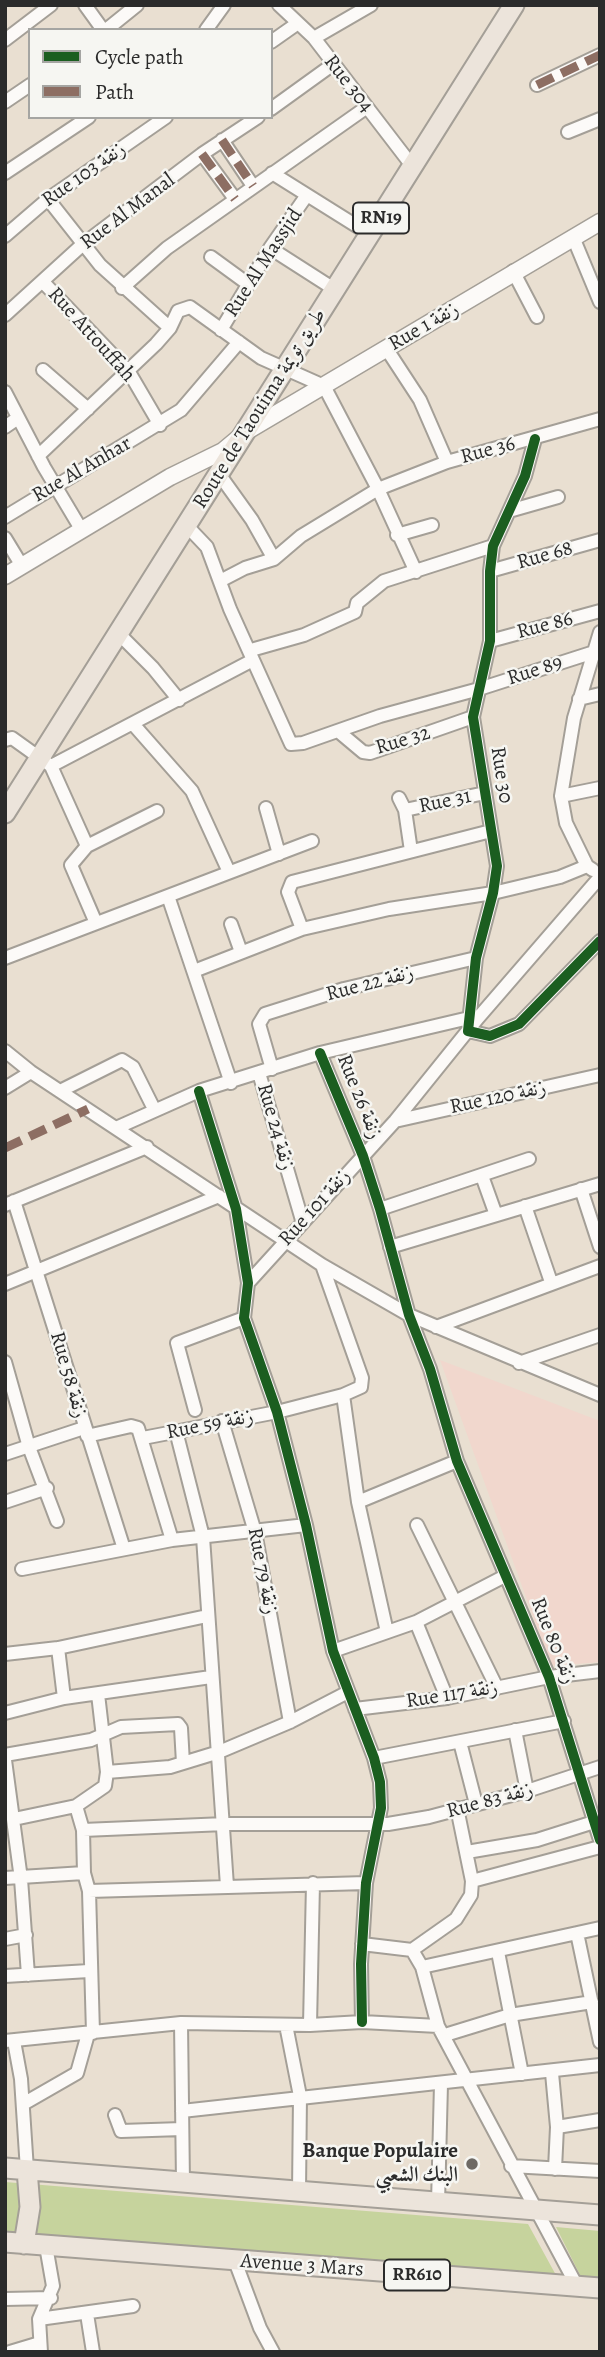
<!DOCTYPE html>
<html>
<head>
<meta charset="utf-8">
<style>
  body { margin:0 }
  #map { position:relative; width:605px; height:2357px; overflow:hidden; background:#e9dfd1; font-family:Alegreya,serif }
  canvas { display:block }
  .frame { position:absolute; inset:0; border:7px solid #2b2b2b; pointer-events:none }
  .legend { position:absolute; left:28px; top:28px; width:245px; height:91px; box-sizing:border-box; background:#f6f6f2; border:2px solid #a5a5a2; margin:0; padding:9px 12px; list-style:none; font-size:21px; color:#2b2b2b }
  .legend li { display:flex; align-items:center; gap:14px; height:35px }
  .legend b { width:35px; border:2px solid #a5a5a2 }
</style>
</head>
<body>
<div id="map">
<canvas width="605" height="2357"></canvas>
<div class="frame"></div>
<ul class="legend">
<li><b style="height:9px;background:#1b5e20"></b>Cycle path</li>
<li><b style="height:9px;background:#8d6e63"></b>Path</li>
</ul>
</div>
<script>
const ctx = document.querySelector('canvas').getContext('2d');
ctx.lineJoin = 'round';
function fill(path, color) { ctx.fillStyle = color; ctx.fill(path, 'evenodd'); }
const toPath = rows => new Path2D(rows.map(r => 'M' + r).join(''));
function stroke(path, color, width, dash) { ctx.strokeStyle = color; ctx.lineWidth = width; ctx.lineCap = dash ? 'butt' : 'round'; ctx.setLineDash(dash || []); ctx.stroke(path); }
function drawText(font, color, halo, rows, align = 'center') {
  ctx.font = font + ' Alegreya,Amiri,serif'; ctx.lineWidth = 5; ctx.setLineDash([]); ctx.textBaseline = 'middle'; ctx.strokeStyle = halo; ctx.fillStyle = color; for (const [text, x, y, turn = 0] of rows) {
    ctx.save(); ctx.translate(x, y); ctx.rotate((+turn || 0) * Math.PI / 180); ctx.textAlign = isNaN(turn) ? turn : align; if (halo) ctx.strokeText(text, 0, 0); ctx.fillText(text, 0, 0); ctx.restore();
  }
}
fill(toPath([
  [440,1360,600,1421,600,1662,551,1666]
]), '#f1d7cd');
fill(toPath([
  [5,2182,528,2224,557,2277,5,2237],
  [556,2227,600,2231,600,2283,583,2281]
]), '#c6d39d');
const minor = toPath([
  [85,5,103,30],
  [279,5,314,38,413,167],
  [106,30,137,5],
  [206,30,224,5],
  [314,38,371,5],
  [5,40,51,5],
  [271,42,298,23],
  [537,85,600,55],
  [5,102,30,85],
  [271,109,332,65],
  [568,132,600,119],
  [222,140,253,186],
  [202,154,235,199],
  [5,173,89,117],
  [272,173,371,235],
  [48,199,100,265,170,328],
  [5,236,48,199,166,117],
  [573,237,600,302],
  [270,248,334,289],
  [211,257,248,284],
  [513,271,537,317],
  [43,282,129,372,160,425],
  [122,288,167,248,367,107],
  [5,315,82,245,202,154,258,117],
  [221,330,270,248,307,195],
  [386,348,420,400,447,462],
  [43,370,88,409],
  [5,392,44,467,81,529],
  [5,427,18,418],
  [535,439,525,476,493,546,490,571,490,641,473,717,497,866,493,893,476,958,468,1031,490,1036,519,1024,600,941],
  [38,456,156,344,170,328,178,311,190,307,261,358,324,386,378,489,416,572],
  [219,474,252,520,274,559],
  [509,511,558,497],
  [5,517,181,410,239,342],
  [187,526,207,547,230,609,291,744,303,743,380,716,479,689,591,653],
  [397,535,432,525],
  [5,538,22,566],
  [490,571,600,540],
  [220,581,245,568,274,559,301,536,378,489,447,462,600,419],
  [119,634,153,668,179,700],
  [490,641,600,611],
  [251,650,304,635,355,612,357,603,384,581,493,546],
  [579,699,600,694],
  [133,724,192,791,229,872],
  [338,731,363,752,370,753,473,717],
  [5,740,12,738,51,766,87,846,71,865,96,923],
  [51,766,253,660],
  [561,796,600,788],
  [399,798,405,810,411,851],
  [266,808,279,854],
  [405,810,485,793],
  [87,846,157,811],
  [593,870,587,866,566,823,561,796,574,718,600,632],
  [168,896,231,1083],
  [231,924,241,952],
  [302,929,288,892,292,882,491,831],
  [5,958,312,841],
  [194,971,302,929,389,909,493,893,560,877,587,866],
  [5,1051,31,1072,322,1265,409,1315,600,1395],
  [320,1053,363,1156,380,1209,409,1315,430,1369,457,1461,549,1677,600,1840],
  [272,1069,259,1024,265,1014,344,989,476,958],
  [259,1073,302,1220],
  [5,1088,31,1072],
  [60,1091,122,1060,133,1067,154,1109],
  [199,1091,236,1209,248,1283,244,1318,277,1412,306,1525,333,1651,374,1758,380,1782,381,1808,366,1883,361,1964,362,2022],
  [395,1121,600,1075],
  [116,1128,199,1091,320,1053,469,1018],
  [482,1176,496,1215],
  [581,1189,600,1247],
  [14,1201,124,1549],
  [5,1205,147,1147],
  [525,1206,551,1282],
  [380,1209,529,1159],
  [390,1247,600,1184],
  [248,1283,395,1121,478,1018,600,877],
  [5,1284,219,1196],
  [436,1327,600,1266],
  [5,1362,29,1447,57,1521],
  [519,1363,600,1335],
  [343,1395,358,1502,387,1632],
  [195,1410,177,1343,244,1318],
  [222,1421,255,1532,290,1722],
  [176,1431,203,1537,227,1886],
  [87,1436,131,1426,138,1428,172,1540],
  [143,1438,277,1412,343,1395,361,1387,362,1378,322,1265],
  [5,1454,84,1428],
  [5,1502,47,1488],
  [358,1502,457,1461],
  [417,1525,497,1688],
  [22,1569,172,1540,306,1525],
  [416,1622,447,1698],
  [58,1648,64,1698],
  [333,1651,416,1622,505,1576],
  [5,1654,58,1648,207,1616],
  [355,1709,447,1698,549,1677,600,1671],
  [5,1713,64,1698,211,1677],
  [515,1730,527,1791],
  [460,1742,476,1804],
  [5,1755,91,1740,121,1727,178,1724,181,1728,183,1763],
  [374,1758,564,1721],
  [5,1760,21,1879,28,1975],
  [107,1772,170,1767,219,1752,290,1722,348,1692],
  [76,1806,83,1830,84,1873,89,1891,93,2033],
  [457,1808,472,1881,471,1895,456,1919,412,1950,422,1967,438,2026,578,2288],
  [14,1819,76,1806,105,1786,107,1772,98,1694],
  [83,1830,225,1824,388,1824,429,1817,527,1791,600,1767],
  [467,1852,537,1840,594,1822],
  [5,1878,84,1873],
  [472,1881,600,1847],
  [89,1891,366,1883],
  [577,1933,600,2042],
  [5,1939,26,1935],
  [362,1944,412,1950],
  [498,1952,522,2074],
  [422,1967,600,1928],
  [5,1976,89,1971],
  [181,2023,183,2183],
  [286,2025,300,2096,299,2192],
  [310,2025,313,1883],
  [445,2035,510,2015,592,2002],
  [5,2041,181,2023,310,2025,362,2022,438,2026],
  [14,2041,21,2079,27,2170],
  [552,2073,557,2127,555,2169],
  [23,2104,77,2073,88,2034],
  [182,2111,600,2065],
  [115,2115,121,2131,182,2129],
  [557,2127,600,2120],
  [511,2166,600,2171],
  [438,2203,441,2084],
  [235,2261,260,2328,273,2352],
  [5,2299,51,2298],
  [87,2314,93,2352],
  [39,2319,133,2306],
  [10,2352,40,2343],
  [41,2352,39,2319,53,2286,46,2246]
]);
const tertiary = toPath([
  [5,576,170,477,223,451,247,431,600,222]
]);
const primary = toPath([
  [5,813,514,5],
  [5,2168,600,2215],
  [5,2242,600,2288],
  [24,2244,30,2207,27,2170]
]);
stroke(minor, '#a49f97', 16);
stroke(tertiary, '#a49f97', 19);
stroke(primary, '#a49f97', 23);
stroke(minor, '#fcfaf8', 12);
stroke(tertiary, '#fcfaf8', 16);
stroke(primary, '#ece4db', 19);
stroke(toPath([
  [537,85,600,55],
  [222,140,253,186],
  [202,154,235,199],
  [5,1148,88,1109]
]), '#8d6e63', 9, [18, 9]);
stroke(toPath([
  [535,439,525,476,493,546,490,571,490,641,473,717,497,866,493,893,476,958,468,1031,490,1036,519,1024,600,941],
  [320,1053,363,1156,380,1209,409,1315,430,1369,457,1461,549,1677,600,1840],
  [199,1091,236,1209,248,1283,244,1318,277,1412,306,1525,333,1651,374,1758,380,1782,381,1808,366,1883,361,1964,362,2022]
]), '#1b5e20', 10);
for (const [x, y, r, color] of [
  [472,2164,7,"#6e6a65"]
]) { const dot = new Path2D(); dot.arc(x, y, r, 0, 2 * Math.PI); ctx.fillStyle = color; ctx.fill(dot); stroke(dot, '#f6f6f2', 2.5); }
for (const [x, y, w] of [
  [381,218,56],
  [417,2275,66]
]) { const box = new Path2D(); box.roundRect(x - w / 2, y - 15.5, w, 31, 5); ctx.fillStyle = '#f6f6f2'; ctx.fill(box); stroke(box, '#2b2b2b', 2); }
drawText('bold 19px', '#2b2b2b', null, [
  ["RN19",381,218],
  ["RR610",417,2275]
]);
drawText('21px', '#2b2b2b', '#f6f6f2', [
  ["Rue 304",348,84,52],
  ["Rue 103 زنقة",84,175,-35],
  ["Rue Al Manal",128,212,-37],
  ["Rue Al Massjid",264,263,-57],
  ["Rue 1 زنقة",424,327,-30],
  ["Rue Attouffah",91,335,48],
  ["Route de Taouima طريق تويمة",260,409,-58],
  ["Rue 36",488,451,-15],
  ["Rue Al Anhar",82,470,-30],
  ["Rue 68",545,556,-16],
  ["Rue 86",545,626,-15],
  ["Rue 89",535,671,-18],
  ["Rue 32",403,741,-17],
  ["Rue 30",501,775,81],
  ["Rue 31",445,802,-12],
  ["Rue 22 زنقة",370,984,-15],
  ["Rue 26 زنقة",359,1097,68],
  ["Rue 120 زنقة",498,1098,-12],
  ["Rue 24 زنقة",275,1127,74],
  ["Rue 101 زنقة",315,1208,-48],
  ["Rue 58 زنقة",68,1375,74],
  ["Rue 59 زنقة",210,1425,-11],
  ["Rue 79 زنقة",262,1571,79],
  ["Rue 80 زنقة",553,1641,68],
  ["Rue 117 زنقة",452,1695,-9],
  ["Rue 83 زنقة",490,1801,-15],
  ["Avenue 3 Mars",302,2266,4]
]);
drawText('bold 21px', '#2b2b2b', '#f6f6f2', [
  ["Banque Populaire",458,2152],
  ["البنك الشعبي",458,2176]
], 'right');
</script>
</body>
</html>
